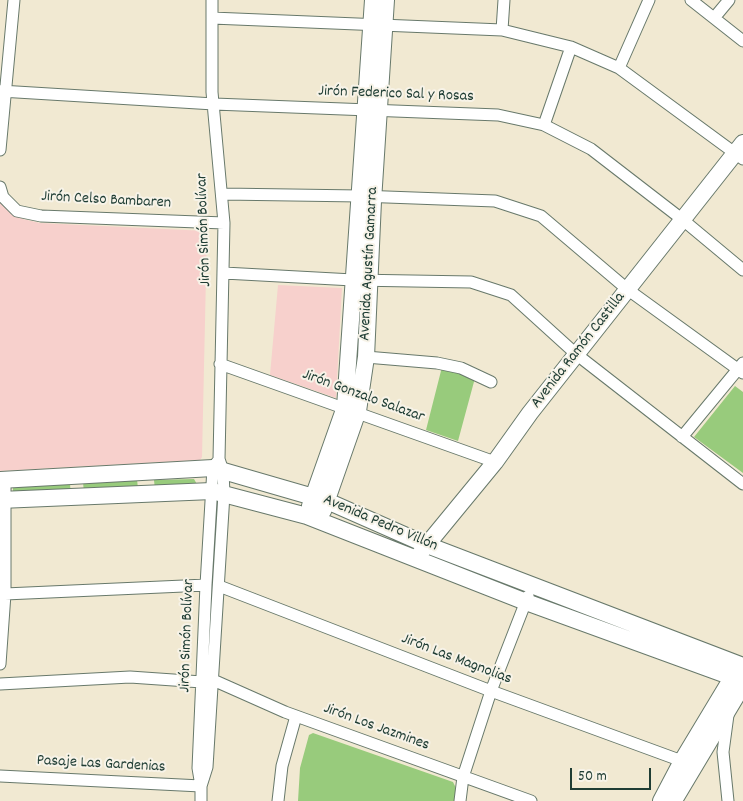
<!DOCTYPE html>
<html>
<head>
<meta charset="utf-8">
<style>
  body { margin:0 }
  #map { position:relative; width:743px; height:801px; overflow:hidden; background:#f1e9d2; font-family:Dekko,sans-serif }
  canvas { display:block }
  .scale { position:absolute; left:570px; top:768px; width:81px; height:22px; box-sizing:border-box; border:2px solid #1f3d34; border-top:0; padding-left:6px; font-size:15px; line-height:18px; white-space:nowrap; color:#1f3d34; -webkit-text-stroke:4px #f7f3e8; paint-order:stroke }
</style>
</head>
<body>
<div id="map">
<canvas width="743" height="801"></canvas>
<div class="scale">50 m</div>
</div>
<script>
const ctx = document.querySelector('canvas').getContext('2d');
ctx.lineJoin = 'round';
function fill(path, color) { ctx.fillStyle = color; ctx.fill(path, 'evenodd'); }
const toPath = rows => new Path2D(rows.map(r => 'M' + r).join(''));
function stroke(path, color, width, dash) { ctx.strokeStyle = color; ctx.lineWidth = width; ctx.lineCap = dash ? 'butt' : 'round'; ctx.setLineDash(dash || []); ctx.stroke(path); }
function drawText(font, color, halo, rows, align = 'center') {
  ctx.font = font + ' Dekko,sans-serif'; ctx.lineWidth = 4; ctx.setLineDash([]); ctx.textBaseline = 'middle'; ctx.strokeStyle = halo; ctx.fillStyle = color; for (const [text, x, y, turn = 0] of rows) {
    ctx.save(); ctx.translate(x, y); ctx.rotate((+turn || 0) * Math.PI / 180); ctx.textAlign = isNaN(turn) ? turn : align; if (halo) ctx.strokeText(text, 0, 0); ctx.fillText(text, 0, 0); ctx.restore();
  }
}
fill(toPath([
  [0,202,23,219,40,223,207,231,202,457,200,460,0,471],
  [278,285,342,288,336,398,270,375]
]), '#f7d0cc');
fill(toPath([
  [442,367,475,378,458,441,426,430],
  [735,386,743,392,743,473,694,437],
  [137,479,138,489,84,493,83,482],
  [194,479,198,486,155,490,154,480],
  [70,484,71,495,13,496,13,486],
  [313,733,453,782,456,788,454,801,298,801,300,768,309,735]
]), '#98cb7c');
const street = toPath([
  [691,0,743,41],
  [212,18,502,30,571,47,619,68,743,159],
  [714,18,729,0],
  [502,30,504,0],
  [619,68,649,0],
  [0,91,214,104,498,115,544,125,591,149,683,220,743,270],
  [544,125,571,47],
  [0,150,14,0],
  [0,187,3,197,17,211,41,216,224,223],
  [223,194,360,196,495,201,541,216,627,289,743,373],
  [224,273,353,280,471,282,511,295,576,354,743,484],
  [366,357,437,363,461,368,491,382],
  [220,364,495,462],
  [682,437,743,363],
  [219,586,491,691,682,761],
  [5,594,206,585],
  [0,664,5,594,5,479],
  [213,680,285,712,531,801],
  [0,684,130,677,202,682],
  [0,776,201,786],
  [201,786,207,767,224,494,223,471,219,459,224,223,212,92,212,0],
  [201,801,201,786,198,768,206,585,213,468,217,462],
  [278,801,282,766,296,716],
  [460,801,463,777,491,691,528,596],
  [728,801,723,752,728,715]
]);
const secondary = toPath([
  [0,480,213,468,327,501,427,545,743,666],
  [0,500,212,491,307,516,526,602,743,681],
  [310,506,345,407,373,0],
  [323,511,358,411,366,357,373,201,386,0],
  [421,552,495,462,530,413,743,143],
  [676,797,743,685],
  [661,801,682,761,738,668]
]);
stroke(street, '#68796b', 13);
stroke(secondary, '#68796b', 18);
stroke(street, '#fff', 11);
stroke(secondary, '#fff', 16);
drawText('16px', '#1f3d34', '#f7f3e8', [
  ["Jirón Federico Sal y Rosas",396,95,2],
  ["Jirón Celso Bambaren",106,201,3],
  ["Jirón Simón Bolívar",205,230,-92],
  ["Avenida Agustín Gamarra",370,264,-87],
  ["Avenida Ramón Castilla",579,351,-52],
  ["Jirón Gonzalo Salazar",363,397,20],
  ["Avenida Pedro Villón",380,524,23],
  ["Jirón Simón Bolívar",188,636,-88],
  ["Jirón Las Magnolias",456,660,21],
  ["Jirón Los Jazmines",376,728,20],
  ["Pasaje Las Gardenias",101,765,3]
]);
</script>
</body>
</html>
